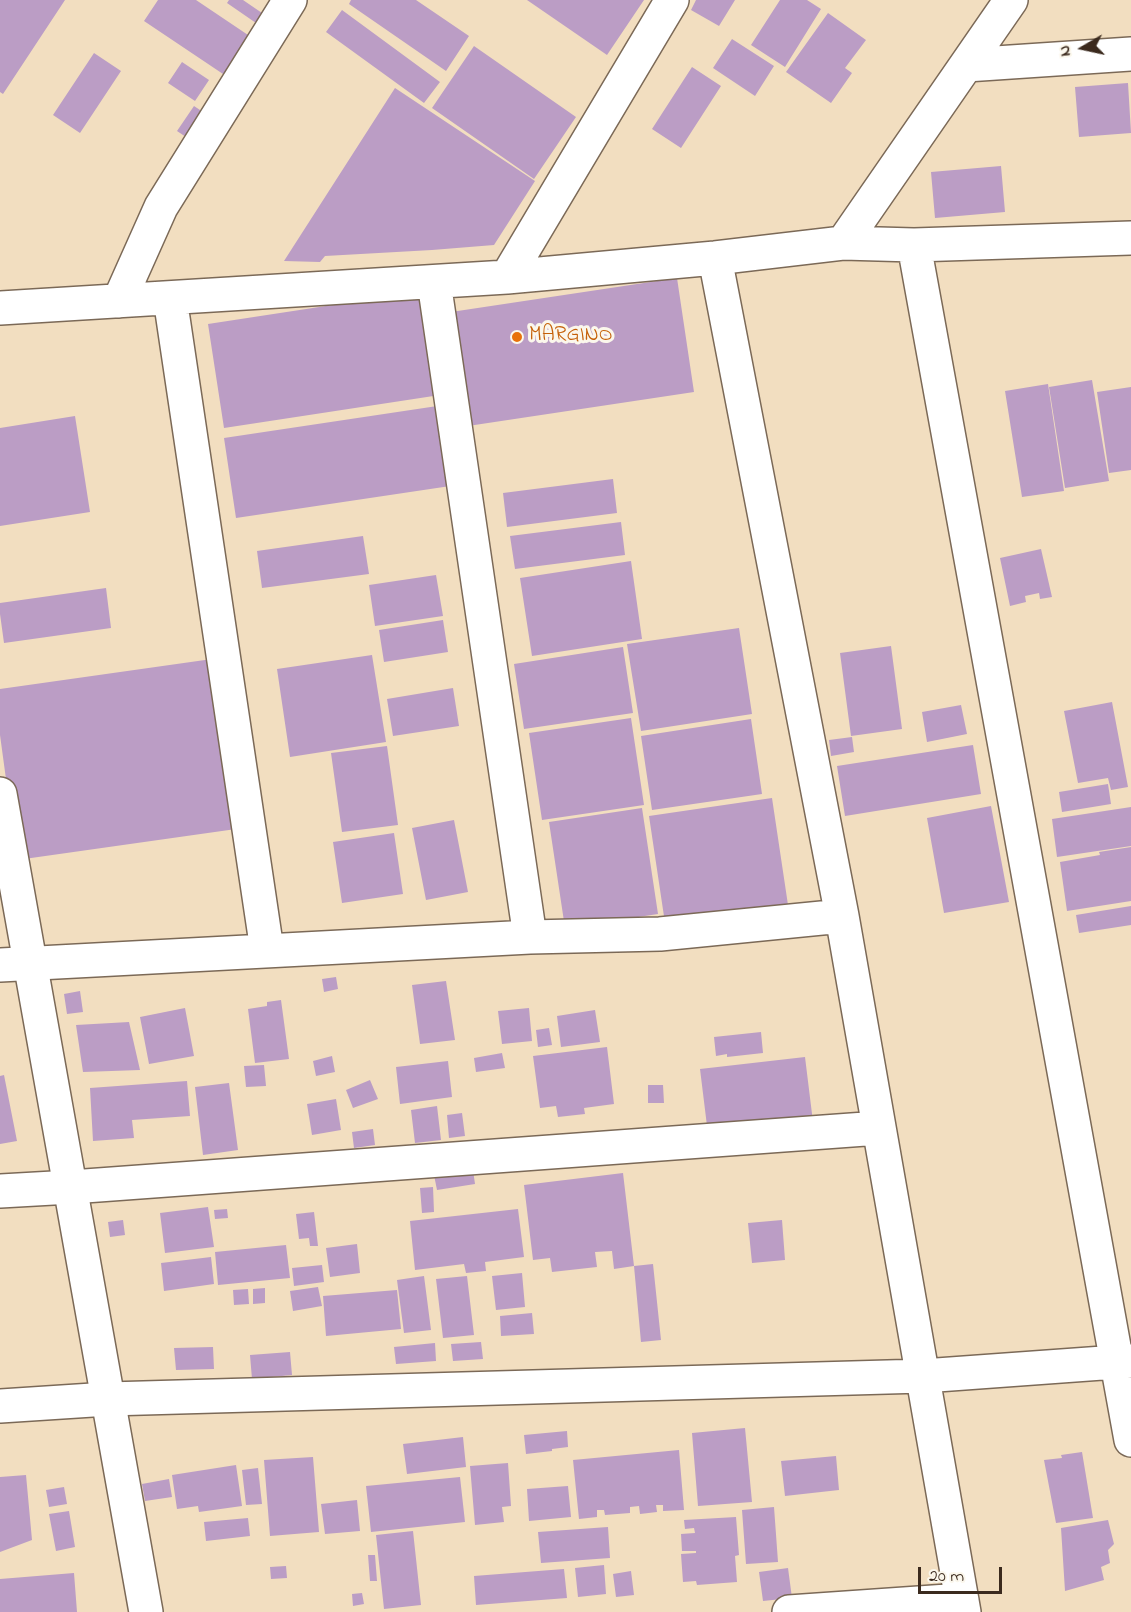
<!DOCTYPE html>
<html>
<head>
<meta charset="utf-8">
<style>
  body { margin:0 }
  #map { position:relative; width:1131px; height:1612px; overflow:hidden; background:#f2dec0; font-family:"Indie Flower",sans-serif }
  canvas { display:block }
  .north { position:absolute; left:1053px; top:18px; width:60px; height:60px; -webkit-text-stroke:4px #fbf7ec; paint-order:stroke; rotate:261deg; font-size:16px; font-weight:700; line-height:24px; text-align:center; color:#3b2a1e }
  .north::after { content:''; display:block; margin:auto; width:21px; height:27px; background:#3b2a1e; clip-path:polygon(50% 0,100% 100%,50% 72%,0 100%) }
  .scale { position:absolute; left:918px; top:1567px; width:84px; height:27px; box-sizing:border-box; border:3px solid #3b2a1e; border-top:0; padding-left:8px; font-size:18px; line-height:21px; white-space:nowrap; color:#3b2a1e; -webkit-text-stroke:4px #fbf7ec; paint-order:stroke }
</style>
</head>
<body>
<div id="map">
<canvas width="1131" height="1612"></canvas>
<div class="north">N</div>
<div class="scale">20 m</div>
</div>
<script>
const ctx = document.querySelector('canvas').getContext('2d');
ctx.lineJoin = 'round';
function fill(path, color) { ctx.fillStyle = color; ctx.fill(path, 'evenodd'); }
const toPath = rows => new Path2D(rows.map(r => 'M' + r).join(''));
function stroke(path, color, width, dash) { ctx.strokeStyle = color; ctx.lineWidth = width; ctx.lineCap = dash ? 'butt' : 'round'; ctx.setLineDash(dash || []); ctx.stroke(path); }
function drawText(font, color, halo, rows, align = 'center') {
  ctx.font = font + ' "Indie Flower",sans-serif'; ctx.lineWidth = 6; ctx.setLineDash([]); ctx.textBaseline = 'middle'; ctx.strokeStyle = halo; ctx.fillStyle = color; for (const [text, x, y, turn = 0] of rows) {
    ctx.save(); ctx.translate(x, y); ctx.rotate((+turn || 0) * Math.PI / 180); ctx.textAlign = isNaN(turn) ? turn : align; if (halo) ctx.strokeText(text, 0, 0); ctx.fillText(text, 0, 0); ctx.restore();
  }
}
fill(toPath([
  [0,0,65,0,3,94,0,92],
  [158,0,196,0,251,37,226,76,144,21],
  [229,0,243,0,262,13,256,23,227,3],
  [351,0,416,0,469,36,446,71,349,4],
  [527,0,644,0,607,55],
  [696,0,735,0,719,26,691,10],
  [780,0,807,0,821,9,785,67,751,45],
  [342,10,440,82,424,103,326,32],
  [828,13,866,40,845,68,852,73,831,103,786,72],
  [732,39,774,66,755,96,713,68],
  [474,46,576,117,534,179,432,108],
  [94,53,121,71,80,133,53,115],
  [182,62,209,80,195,101,168,83],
  [692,67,721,86,681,148,652,129],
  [1128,83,1131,133,1079,137,1075,87],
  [395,88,535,181,494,245,432,250,325,256,320,262,284,261],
  [194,106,209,116,192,141,177,131],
  [1001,166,1005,212,935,218,931,172],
  [677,278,694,392,468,426,451,312],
  [424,291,440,395,224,428,208,324],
  [1092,380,1109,481,1065,488,1049,387],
  [1048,384,1064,491,1022,497,1005,391],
  [1131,387,1131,470,1109,473,1097,392],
  [444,405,457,485,236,518,224,438],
  [75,416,90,512,0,526,0,428],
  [613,479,617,513,507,527,503,493],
  [621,522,625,555,515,569,510,536],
  [363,536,369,574,262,588,257,551],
  [1041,549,1052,597,1040,599,1039,593,1025,596,1026,602,1010,606,1000,558],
  [631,561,642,639,532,656,520,578],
  [436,575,443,616,375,626,369,585],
  [106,588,111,628,4,643,0,614,0,603],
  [443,620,448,652,384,662,379,630],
  [739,628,752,714,641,731,627,644],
  [891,646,902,729,851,736,840,653],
  [623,647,633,713,524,729,514,664],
  [372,655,386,742,290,757,277,669],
  [212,659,236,829,17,860,0,735,0,689],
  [453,688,459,726,393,736,387,699],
  [1112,702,1128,787,1111,790,1108,778,1078,783,1064,711],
  [961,705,967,734,927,742,922,712],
  [631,718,644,805,542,820,529,733],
  [751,719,762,794,652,810,641,736],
  [852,737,854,752,831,756,829,740],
  [973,745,981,794,845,816,837,766],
  [387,746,398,825,342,832,331,753],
  [1108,784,1111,804,1062,812,1059,792],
  [772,798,788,905,665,923,649,816],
  [991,806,1009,902,944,913,927,818],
  [1131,807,1131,846,1057,857,1052,819],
  [642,808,658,914,565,928,549,822],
  [454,820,468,892,426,900,412,828],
  [394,833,403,894,342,903,333,842],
  [1131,847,1131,901,1067,911,1060,862,1100,855,1099,852],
  [1131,906,1131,925,1079,933,1076,915],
  [336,977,338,989,324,992,322,979],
  [446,981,455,1040,420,1044,412,985],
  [80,991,83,1012,67,1014,64,994],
  [281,1000,289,1059,255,1063,248,1009,267,1006,267,1002],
  [185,1008,194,1056,149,1064,140,1017],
  [529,1008,532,1041,502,1044,498,1011],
  [595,1010,600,1042,561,1047,557,1016],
  [129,1022,140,1070,83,1072,76,1025],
  [549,1028,552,1045,538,1047,536,1030],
  [761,1032,763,1053,727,1057,727,1054,716,1056,714,1037],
  [607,1047,614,1104,584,1108,585,1114,558,1117,556,1106,540,1108,533,1056],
  [502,1053,505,1068,476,1072,474,1058],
  [332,1056,335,1072,316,1076,313,1061],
  [805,1057,813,1122,708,1134,700,1069],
  [448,1061,452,1097,400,1104,396,1067],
  [264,1065,266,1086,246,1087,244,1066],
  [4,1075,17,1141,0,1144,0,1076],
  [370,1080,378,1099,353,1108,346,1090],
  [187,1081,190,1116,132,1120,134,1138,93,1141,90,1088],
  [229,1083,238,1150,203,1155,195,1087],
  [648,1085,663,1085,664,1103,648,1103],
  [336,1099,341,1130,312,1135,307,1104],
  [437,1106,441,1140,415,1143,411,1110],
  [462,1113,465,1136,449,1138,447,1115],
  [373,1129,375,1145,354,1148,352,1132],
  [473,1170,475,1184,437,1190,434,1175],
  [623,1173,634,1266,653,1264,661,1340,641,1342,634,1266,614,1269,612,1251,595,1252,597,1267,552,1272,550,1258,533,1260,524,1185],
  [433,1187,434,1212,422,1213,420,1188],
  [208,1207,214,1247,165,1253,160,1213],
  [227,1209,228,1218,215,1219,214,1210],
  [518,1209,524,1257,485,1262,486,1271,466,1273,464,1264,415,1270,410,1221],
  [314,1212,318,1246,310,1246,309,1238,299,1239,296,1214],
  [123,1220,125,1235,110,1237,108,1222],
  [782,1220,785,1260,752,1263,748,1223],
  [357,1244,360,1273,330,1277,326,1248],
  [286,1245,290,1278,218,1285,215,1252],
  [211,1257,214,1284,164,1291,161,1263],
  [322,1265,324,1282,294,1286,292,1268],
  [522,1273,525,1307,496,1310,492,1276],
  [424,1276,431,1330,404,1333,397,1280],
  [467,1276,474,1335,443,1338,436,1279],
  [318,1287,322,1306,293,1311,290,1291],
  [265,1288,265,1303,253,1304,253,1289],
  [248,1289,249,1304,234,1305,233,1290],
  [397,1290,401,1329,326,1336,323,1296],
  [532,1313,534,1334,501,1336,500,1316],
  [481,1342,483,1359,453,1361,451,1344],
  [435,1343,436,1361,396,1364,394,1347],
  [213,1347,214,1369,176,1370,174,1348],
  [290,1352,292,1375,252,1379,250,1355],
  [745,1428,752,1502,698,1506,692,1433],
  [567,1431,568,1447,552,1449,552,1451,526,1454,524,1435],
  [463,1437,466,1467,407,1474,403,1444],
  [679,1450,684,1510,663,1511,663,1505,656,1505,657,1512,640,1514,639,1506,630,1507,630,1513,605,1515,604,1510,597,1510,597,1517,579,1519,573,1460],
  [1082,1452,1093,1518,1056,1523,1044,1460,1062,1458,1061,1455],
  [836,1456,839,1490,785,1496,781,1461],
  [313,1457,319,1532,270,1536,264,1460],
  [508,1463,511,1506,502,1507,504,1522,475,1525,470,1466],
  [236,1465,242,1506,199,1512,198,1506,177,1509,172,1475],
  [258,1468,262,1504,246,1505,242,1470],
  [26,1475,32,1540,0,1552,0,1477],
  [460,1477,465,1522,371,1532,366,1486],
  [169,1479,172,1497,145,1501,142,1484],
  [568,1486,571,1517,529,1521,527,1489],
  [64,1487,67,1504,49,1507,46,1490],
  [357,1500,360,1531,325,1534,321,1504],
  [774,1507,778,1562,746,1564,742,1510],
  [69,1511,75,1547,56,1551,49,1514],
  [736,1517,739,1555,735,1556,737,1582,697,1585,696,1581,683,1582,681,1554,696,1553,696,1551,682,1551,681,1534,695,1533,694,1528,685,1529,684,1520],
  [248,1518,250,1536,206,1541,204,1522],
  [1108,1520,1114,1544,1108,1550,1110,1563,1101,1567,1104,1580,1065,1591,1061,1528],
  [608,1527,610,1558,541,1563,538,1532],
  [413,1531,421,1605,384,1609,376,1535],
  [368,1555,375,1555,377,1581,370,1581],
  [604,1565,606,1594,578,1597,575,1568],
  [286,1566,287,1578,271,1579,270,1567],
  [788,1568,792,1598,763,1601,759,1572],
  [564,1569,567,1598,476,1605,474,1576],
  [631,1571,634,1595,616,1597,613,1574],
  [74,1573,77,1612,0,1612,0,1579],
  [362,1593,364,1604,353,1606,352,1594]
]), '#bb9dc5');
const street = toPath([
  [966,65,1131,54],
  [843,243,1011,0],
  [914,245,1131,1440],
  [715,258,842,916,964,1612],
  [507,277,672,0],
  [434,282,530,937],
  [170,298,267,950],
  [119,301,161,207,290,0],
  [0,308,507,277,715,258,843,243,914,245,1131,238],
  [0,965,530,937,660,934,842,916],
  [0,1191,71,1187,879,1128],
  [0,1406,108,1399,923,1376,1131,1361],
  [789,1612,962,1600]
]);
const secondary = toPath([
  [0,794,146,1612]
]);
stroke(street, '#7b6957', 36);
stroke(secondary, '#7b6957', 36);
stroke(street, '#fff', 33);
stroke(secondary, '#fff', 33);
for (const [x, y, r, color] of [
  [517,337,6,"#e8710a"]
]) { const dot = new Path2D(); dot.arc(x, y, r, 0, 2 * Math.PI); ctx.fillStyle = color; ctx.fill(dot); stroke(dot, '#fbf7ec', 2); }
drawText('21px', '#c56008', '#fbf7ec', [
  ["MARGINO",529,337]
], 'left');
</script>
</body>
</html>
